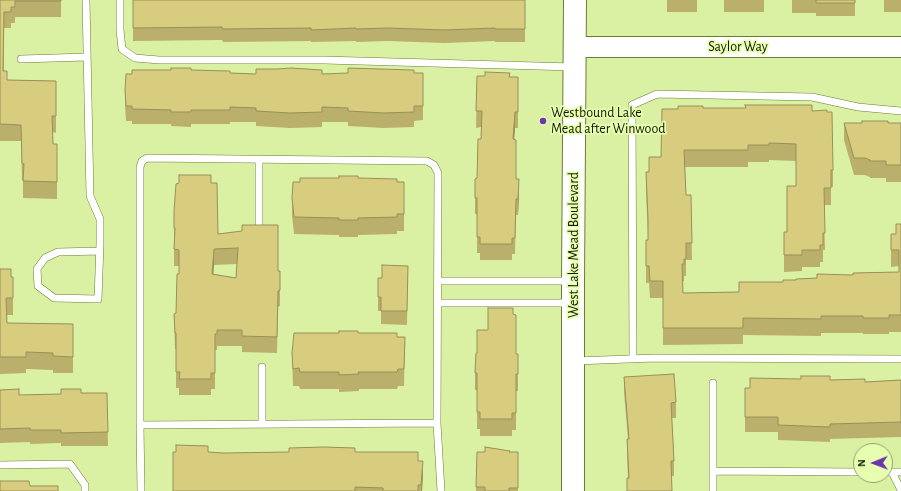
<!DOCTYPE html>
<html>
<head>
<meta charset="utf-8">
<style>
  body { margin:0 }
  #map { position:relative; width:901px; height:491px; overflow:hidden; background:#daf1a4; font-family:"Alegreya Sans",sans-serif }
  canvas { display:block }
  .north { position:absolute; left:853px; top:443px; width:40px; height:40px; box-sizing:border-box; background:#e7feb1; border:1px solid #93a36a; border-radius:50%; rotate:269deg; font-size:11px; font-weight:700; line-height:16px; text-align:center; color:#141b00 }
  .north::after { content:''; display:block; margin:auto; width:14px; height:18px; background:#6e35ac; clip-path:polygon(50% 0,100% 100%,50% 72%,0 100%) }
</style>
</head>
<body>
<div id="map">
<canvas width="901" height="491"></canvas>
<div class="north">N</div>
</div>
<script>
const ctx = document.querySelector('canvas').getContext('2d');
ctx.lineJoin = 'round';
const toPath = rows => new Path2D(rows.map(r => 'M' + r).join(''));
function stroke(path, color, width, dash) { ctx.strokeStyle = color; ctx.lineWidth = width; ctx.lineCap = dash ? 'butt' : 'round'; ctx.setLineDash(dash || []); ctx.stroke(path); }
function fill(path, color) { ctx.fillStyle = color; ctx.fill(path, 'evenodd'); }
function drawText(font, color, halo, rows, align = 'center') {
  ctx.font = font + ' "Alegreya Sans",sans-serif'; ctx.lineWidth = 3.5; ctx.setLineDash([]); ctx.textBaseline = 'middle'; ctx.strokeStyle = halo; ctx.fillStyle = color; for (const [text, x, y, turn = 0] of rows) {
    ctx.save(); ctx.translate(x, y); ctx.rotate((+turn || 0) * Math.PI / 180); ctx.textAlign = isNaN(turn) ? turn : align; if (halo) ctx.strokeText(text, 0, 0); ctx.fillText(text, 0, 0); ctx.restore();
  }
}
const lane = toPath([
  [86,0,90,196,100,219,100,244,98,299,54,298,38,286,37,269,45,258,58,252,100,251],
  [120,0,120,30,122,49,135,58,159,60,324,60,573,67],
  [21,59,87,57],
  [259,229,259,159],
  [438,281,571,281],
  [438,303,570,303],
  [633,359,632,105,657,94,812,97,858,107,901,111],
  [575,361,655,358,901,359],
  [713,383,713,471],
  [262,424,262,367],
  [140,425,437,423],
  [0,465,70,464,85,485,85,491],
  [885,472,901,472],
  [892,472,901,490],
  [141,491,140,425,140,167,142,161,147,158,427,161,434,165,438,173,437,423,441,491],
  [713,491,713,471,861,472]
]);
const secondary = toPath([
  [575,47,901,47]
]);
const primary = toPath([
  [573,491,573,281,575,0]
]);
stroke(lane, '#6b7d33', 8);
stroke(secondary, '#6b7d33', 22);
stroke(primary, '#6b7d33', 24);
stroke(lane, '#fff', 7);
stroke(secondary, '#fff', 20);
stroke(primary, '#fff', 22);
fill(toPath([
  [0,0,61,0,61,17,15,17,15,23,11,23,11,28,4,28,4,71,7,80,56,81,56,133,53,132,53,144,57,144,57,199,23,198,23,180,22,180,21,141,0,141],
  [133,0,525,0,525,42,495,42,495,41,445,43,388,41,356,42,356,41,311,42,311,41,223,42,222,40,133,41],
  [667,0,697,0,697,12,667,12],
  [724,0,764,0,764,12,724,12],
  [792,0,855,0,855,16,816,16,816,13,792,13],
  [884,0,901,0,901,12,884,12],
  [277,69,322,74,423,73,423,120,414,121,414,127,383,128,348,126,348,122,322,122,322,127,290,128,256,126,256,122,230,122,230,124,191,124,191,127,171,126,171,124,132,124,132,121,126,121,125,105,125,90,191,70,230,73,256,74],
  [477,76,518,77,518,128,515,128,514,140,516,179,519,195,518,215,516,215,515,254,512,254,512,260,480,260,480,253,477,253,477,214,475,214,475,179,477,178,481,139,481,127,476,128],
  [703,108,812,111,833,170,833,187,831,187,831,205,824,205,825,250,823,250,823,262,820,262,820,267,802,267,802,271,784,272,784,232,787,232,796,186,796,161,769,160,769,162,748,162,748,167,685,167,686,195,691,195,692,260,686,260,686,276,684,276,684,281,683,281,683,293,739,292,783,282,796,280,853,275,899,272,899,266,891,267,891,234,896,234,901,224,901,332,889,332,889,334,863,334,863,333,821,333,821,336,743,335,743,344,663,345,663,298,650,298,649,283,646,283,646,240,648,240,648,236,646,189,646,172,649,172,661,157,678,109],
  [844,123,901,123,901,182,886,182,886,178,870,178,870,177,865,175,854,175,844,140],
  [339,178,358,178,397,182,404,182,404,231,397,231,397,234,358,235,358,237,339,237,339,235,294,234,292,215,292,198,300,182],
  [211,183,218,234,278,271,280,271,280,306,278,307,277,353,242,352,242,346,217,346,217,350,215,350,215,389,211,389,211,395,179,395,179,388,176,388,176,349,175,349,174,314,176,313,179,274,179,266,174,266,174,227],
  [237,264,236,278,213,274,214,265],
  [408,266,407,325,381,324,381,311,378,311,378,278,382,278],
  [0,269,11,277,13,277,13,315,7,315,7,323,73,324,73,373,53,373,53,370,26,369,26,373,0,374],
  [513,314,516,354,518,354,518,391,516,391,516,430,512,430,512,436,480,436,480,429,477,429,477,390,475,390,475,373,477,353,488,330],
  [358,333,397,337,405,337,404,386,398,386,397,389,359,389,359,391,339,392,339,389,300,389,299,386,293,386,292,353],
  [624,377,676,402,676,418,672,418,674,461,674,476,628,478,627,454,627,439,628,439,624,392],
  [830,380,865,382,901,380,901,437,830,439,830,442,778,440,778,432,745,432,745,388,750,388],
  [0,390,19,395,107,393,108,446,61,446,61,443,30,444,30,442,0,443],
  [208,452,224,453,355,452,418,461,423,474,422,491,173,491],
  [477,452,518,452,518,491,476,491]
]), '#bab06c');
fill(toPath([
  [515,112,515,128,513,155,513,139],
  [519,179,519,195,518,215,518,199],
  [214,249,214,265,212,290,212,274],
  [423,461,423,474,422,491,421,491]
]), '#979058');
const building = toPath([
  [0,0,61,0,61,1,15,1,15,7,11,7,11,12,4,12,3,71,7,71,7,80,56,81,56,116,52,116,53,144,57,144,57,182,23,181,24,164,22,163,21,125,0,124,0,0],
  [133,0,525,0,525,29,495,29,495,28,445,30,388,28,356,29,356,28,311,30,311,28,223,29,222,27,133,28,133,0],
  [816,0,855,0,855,3,816,3,816,0],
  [171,68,191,68,191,70,230,71,230,73,256,74,256,69,277,69,291,68,322,70,322,74,348,73,348,68,414,70,414,73,423,73,423,106,414,106,414,112,383,113,348,111,348,108,322,107,322,112,290,113,256,111,256,108,230,107,230,110,191,110,191,112,171,112,171,110,132,109,132,106,126,106,125,90,126,74,132,74,132,70,171,70,171,68],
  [485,72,510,73,509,77,518,77,518,112,515,112,513,139,516,140,516,179,519,179,518,199,516,199,515,238,512,238,512,244,480,244,480,237,477,237,477,198,475,198,475,179,477,178,478,139,481,139,482,111,476,111,477,76,485,76,485,72],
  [745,105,812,105,812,111,827,110,827,112,832,112,833,170,831,170,831,188,824,188,825,233,823,233,823,245,820,245,820,250,802,250,802,255,784,255,784,232,787,232,787,186,796,186,796,144,769,143,769,145,748,145,748,150,684,150,686,195,691,195,692,243,686,243,686,259,684,259,684,264,682,264,683,293,739,292,739,282,783,282,783,280,796,280,796,279,817,278,817,274,853,275,853,273,899,272,899,250,891,250,891,234,896,234,896,224,901,224,901,315,889,315,889,318,863,318,863,316,821,316,821,319,743,318,743,328,663,328,663,281,650,281,649,266,646,266,646,240,648,240,648,219,646,172,649,172,649,157,661,157,662,109,678,109,678,106,703,106,703,108,746,108,745,105],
  [862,121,888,121,888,123,901,123,901,165,886,165,886,161,870,161,870,160,865,158,854,158,844,123,862,123,862,121],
  [179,175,211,175,211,183,217,183,218,234,242,231,242,225,278,225,278,271,280,271,280,290,278,291,277,337,242,336,242,330,217,330,217,334,215,334,215,373,211,373,211,379,179,379,180,372,176,372,176,333,175,333,174,314,176,313,177,274,179,274,179,250,174,249,175,228,174,228,174,211,176,184,179,183,179,175],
  [238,248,236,278,212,274,214,249,238,248],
  [339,176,358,176,358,178,397,179,397,182,404,182,404,214,397,214,397,217,358,218,358,220,339,220,339,218,294,217,292,198,293,182,300,182,300,178,339,178,339,176],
  [382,265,408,266,407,311,381,311,381,297,378,297,378,278,382,278,382,265],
  [0,269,11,269,11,277,13,277,13,298,6,298,7,323,73,324,73,357,53,356,53,353,26,352,26,357,0,357,0,269],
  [488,308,513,308,513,314,516,315,516,354,518,354,518,374,516,374,516,413,512,413,512,419,480,419,480,412,477,412,477,373,475,373,476,353,477,353,477,330,488,330,488,308],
  [339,331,358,331,358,333,397,333,397,337,405,337,404,369,398,369,397,372,358,372,359,374,339,375,339,372,300,372,299,368,293,369,292,353,294,333,339,333,339,331],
  [674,374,676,402,671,403,674,461,671,461,672,491,627,491,627,478,629,478,627,439,629,439,624,377,674,374],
  [801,376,830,376,830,380,865,379,865,382,901,380,901,422,830,424,830,427,778,425,778,417,745,417,745,388,750,388,750,378,801,379,801,376],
  [19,389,19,395,61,394,61,389,81,389,81,393,107,393,108,432,61,433,61,430,30,430,30,428,0,429,0,390,19,389],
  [176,445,208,446,208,452,224,453,289,452,289,448,324,447,355,448,355,452,418,452,418,461,423,461,421,485,418,485,418,491,383,491,383,488,355,487,355,491,173,491,173,452,176,452,176,445],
  [485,447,510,451,509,452,518,452,518,488,509,488,509,491,485,491,485,487,476,487,477,452,485,452,485,447],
  [0,481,29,481,30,486,58,486,58,491,0,491,0,481]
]);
fill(building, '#d8cd7e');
stroke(building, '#979058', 1);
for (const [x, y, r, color] of [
  [543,121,4,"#6e35ac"]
]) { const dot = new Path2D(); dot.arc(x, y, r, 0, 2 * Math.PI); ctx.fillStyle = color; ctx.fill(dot); stroke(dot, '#e7feb1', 1.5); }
drawText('14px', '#141b00', '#e7feb1', [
  ["Saylor Way",738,47],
  ["West Lake Mead Boulevard",574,245,-90]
]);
drawText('14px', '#141b00', '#e7feb1', [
  ["Westbound Lake",551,113],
  ["Mead after Winwood",551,129]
], 'left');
</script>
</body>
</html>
